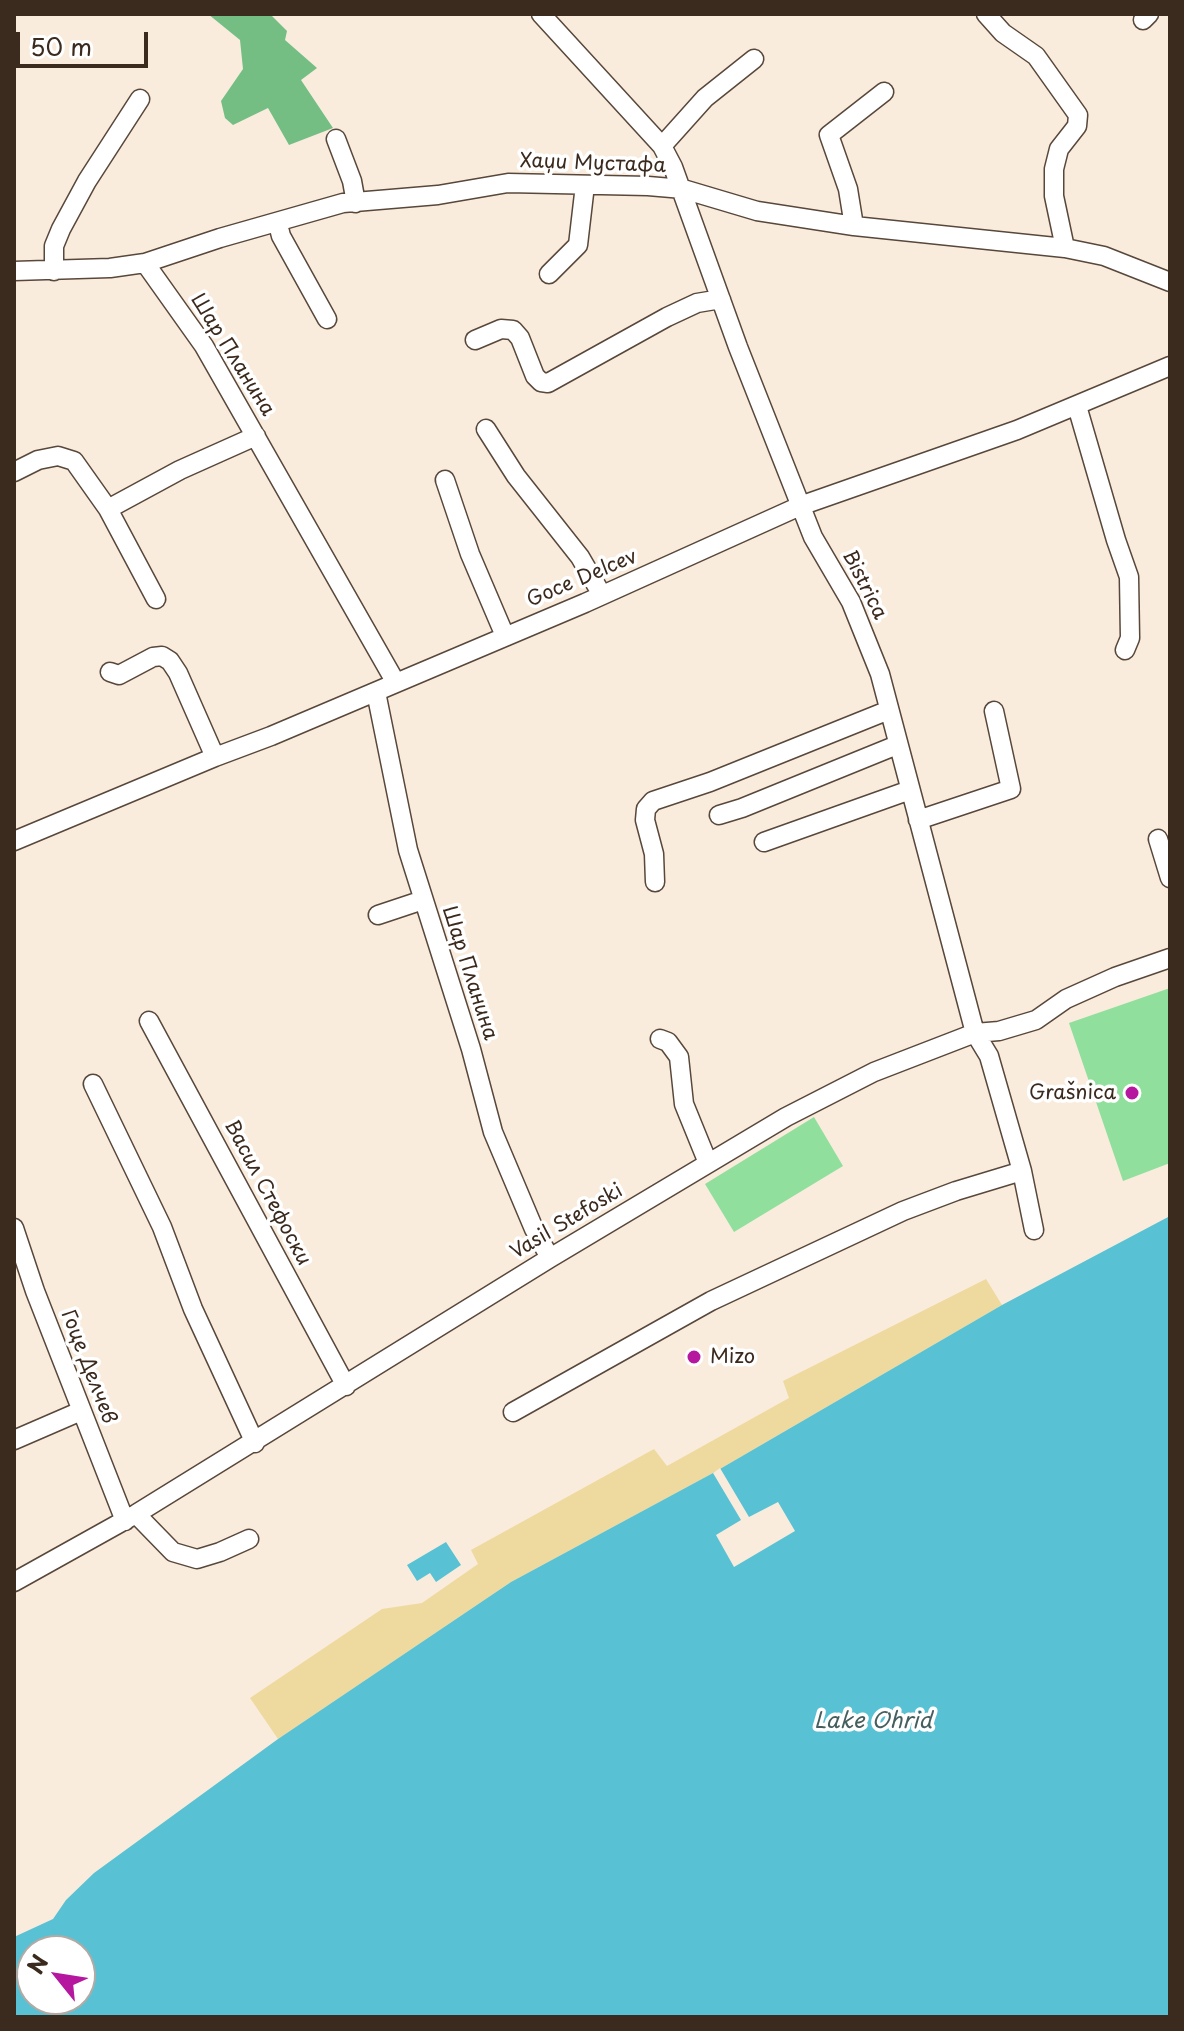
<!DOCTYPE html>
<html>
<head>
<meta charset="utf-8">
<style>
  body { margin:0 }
  #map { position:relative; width:1184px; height:2031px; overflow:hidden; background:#f9ecdc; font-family:"Playpen Sans",sans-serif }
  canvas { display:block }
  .frame { position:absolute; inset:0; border:16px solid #3b2a1e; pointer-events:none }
  .north { position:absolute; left:16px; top:1935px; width:80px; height:80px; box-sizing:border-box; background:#fff; border:2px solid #b1aaa5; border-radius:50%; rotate:300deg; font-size:22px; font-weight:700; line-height:32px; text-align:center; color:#3b2a1e }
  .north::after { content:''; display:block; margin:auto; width:28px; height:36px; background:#b5179e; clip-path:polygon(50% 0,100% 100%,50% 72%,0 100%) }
  .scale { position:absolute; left:16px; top:32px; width:132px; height:36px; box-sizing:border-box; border:4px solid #3b2a1e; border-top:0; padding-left:10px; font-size:24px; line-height:28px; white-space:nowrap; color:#3b2a1e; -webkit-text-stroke:6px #fff; paint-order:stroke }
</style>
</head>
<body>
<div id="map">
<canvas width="1184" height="2031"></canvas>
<div class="frame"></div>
<div class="north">N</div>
<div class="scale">50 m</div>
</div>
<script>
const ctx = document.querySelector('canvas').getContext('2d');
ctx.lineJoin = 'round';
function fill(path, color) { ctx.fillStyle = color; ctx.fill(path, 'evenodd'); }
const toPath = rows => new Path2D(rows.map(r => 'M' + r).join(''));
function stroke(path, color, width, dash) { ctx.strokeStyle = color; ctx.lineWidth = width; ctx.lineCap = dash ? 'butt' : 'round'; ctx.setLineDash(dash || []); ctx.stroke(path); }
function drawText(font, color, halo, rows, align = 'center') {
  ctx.font = font + ' "Playpen Sans",sans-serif'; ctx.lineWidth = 7; ctx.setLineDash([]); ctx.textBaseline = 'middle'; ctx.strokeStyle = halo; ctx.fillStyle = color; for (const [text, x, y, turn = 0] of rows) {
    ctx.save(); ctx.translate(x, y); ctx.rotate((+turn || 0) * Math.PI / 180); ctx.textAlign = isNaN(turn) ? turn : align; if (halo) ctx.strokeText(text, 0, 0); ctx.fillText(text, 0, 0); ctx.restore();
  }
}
fill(toPath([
  [1170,988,1170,1163,1123,1181,1069,1023],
  [814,1117,843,1166,734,1232,705,1184]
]), '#91df9d');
fill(toPath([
  [208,14,270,14,287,31,285,40,317,68,301,80,333,128,289,145,268,108,233,125,225,118,221,101,243,69,240,40]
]), '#74be84');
fill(toPath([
  [986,1279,1002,1305,713,1473,511,1582,278,1739,250,1698,382,1609,422,1603,478,1564,471,1550,654,1449,667,1466,789,1398,783,1381]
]), '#eeda9e');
fill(toPath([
  [1170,1216,1170,2017,14,2017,14,1937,53,1919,66,1900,94,1873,278,1739,511,1582,713,1473,1002,1305],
  [32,1951,80,1951,80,1999,32,1999],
  [446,1542,461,1565,436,1582,430,1573,417,1581,407,1565]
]), '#58c2d4');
fill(toPath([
  [720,1468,749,1517,778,1502,795,1531,734,1567,716,1535,741,1520,713,1473]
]), '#f9ecdc');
const minor = toPath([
  [541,14,662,146,673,167,738,347,813,537,851,602,880,674,975,1033,989,1056,1022,1171,1034,1230],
  [986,14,1003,33,1036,56,1078,115,1077,126,1059,149,1054,169,1054,196,1065,248],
  [1143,20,1149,14],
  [336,139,352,181,356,203],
  [662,146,705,98,754,59],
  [278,224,281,236,327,319],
  [854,226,848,189,829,135,884,92],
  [145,263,204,346,396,683],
  [14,271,110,268,145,263,220,238,343,203,438,195,508,183,648,186,683,189,757,211,854,226,1065,248,1104,256,1170,282],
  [54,271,54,246,61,229,87,181,140,99],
  [549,274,578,245,585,185],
  [475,340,501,329,513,330,520,338,535,376,541,382,548,383,667,317,697,303,721,299],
  [1077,406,1116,540,1129,577,1130,638,1125,650],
  [486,429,516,476,580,557,602,595],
  [14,472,38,460,58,456,74,461,108,509,180,470,256,436],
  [445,480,470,554,505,636],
  [108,509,156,599],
  [110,672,119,675,153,657,162,656,170,661,178,673,215,757],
  [376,692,408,850,471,1049,493,1132,534,1229,550,1258],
  [719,815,742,808,897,745],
  [918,820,1011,789,994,711],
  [1158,839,1170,878],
  [14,841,215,757,271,736,585,603,800,506,1017,430,1170,366],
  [764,842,910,790],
  [655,882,654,854,645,820,646,809,653,801,710,782,889,710],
  [378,915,423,900],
  [149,1021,346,1386],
  [660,1039,668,1042,679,1057,684,1104,708,1163],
  [93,1084,162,1227,193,1309,255,1443],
  [14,1228,35,1291,125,1521],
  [513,1412,711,1301,903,1211,956,1191,1022,1171],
  [14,1440,81,1411],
  [136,1514,173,1552,197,1559,220,1552,249,1539],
  [14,1582,136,1514,550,1258,786,1117,874,1072,975,1033,999,1031,1036,1020,1066,999,1115,977,1170,958]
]);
stroke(minor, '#58473a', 21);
stroke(minor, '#fff', 18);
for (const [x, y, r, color] of [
  [1132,1093,8,"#b5179e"],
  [694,1357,8,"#b5179e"]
]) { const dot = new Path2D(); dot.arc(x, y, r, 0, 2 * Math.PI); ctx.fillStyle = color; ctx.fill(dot); stroke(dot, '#fff', 3); }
drawText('20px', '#3b2a1e', '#fff', [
  ["Хаџи Мустафа",593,164,2],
  ["Шар Планина",232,355,58],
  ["Goce Delcev",582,579,-23],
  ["Bistrica",864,585,63],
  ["Шар Планина",469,973,72],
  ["Васил Стефоски",267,1193,62],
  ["Vasil Stefoski",567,1222,-31],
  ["Гоце Делчев",88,1367,69]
]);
drawText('20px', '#3b2a1e', '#fff', [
  ["Grašnica",1116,1093],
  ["Mizo",710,1357,"left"]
], 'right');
drawText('italic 22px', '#455f5e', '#fff', [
  ["Lake Ohrid",873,1722]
]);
</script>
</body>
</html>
